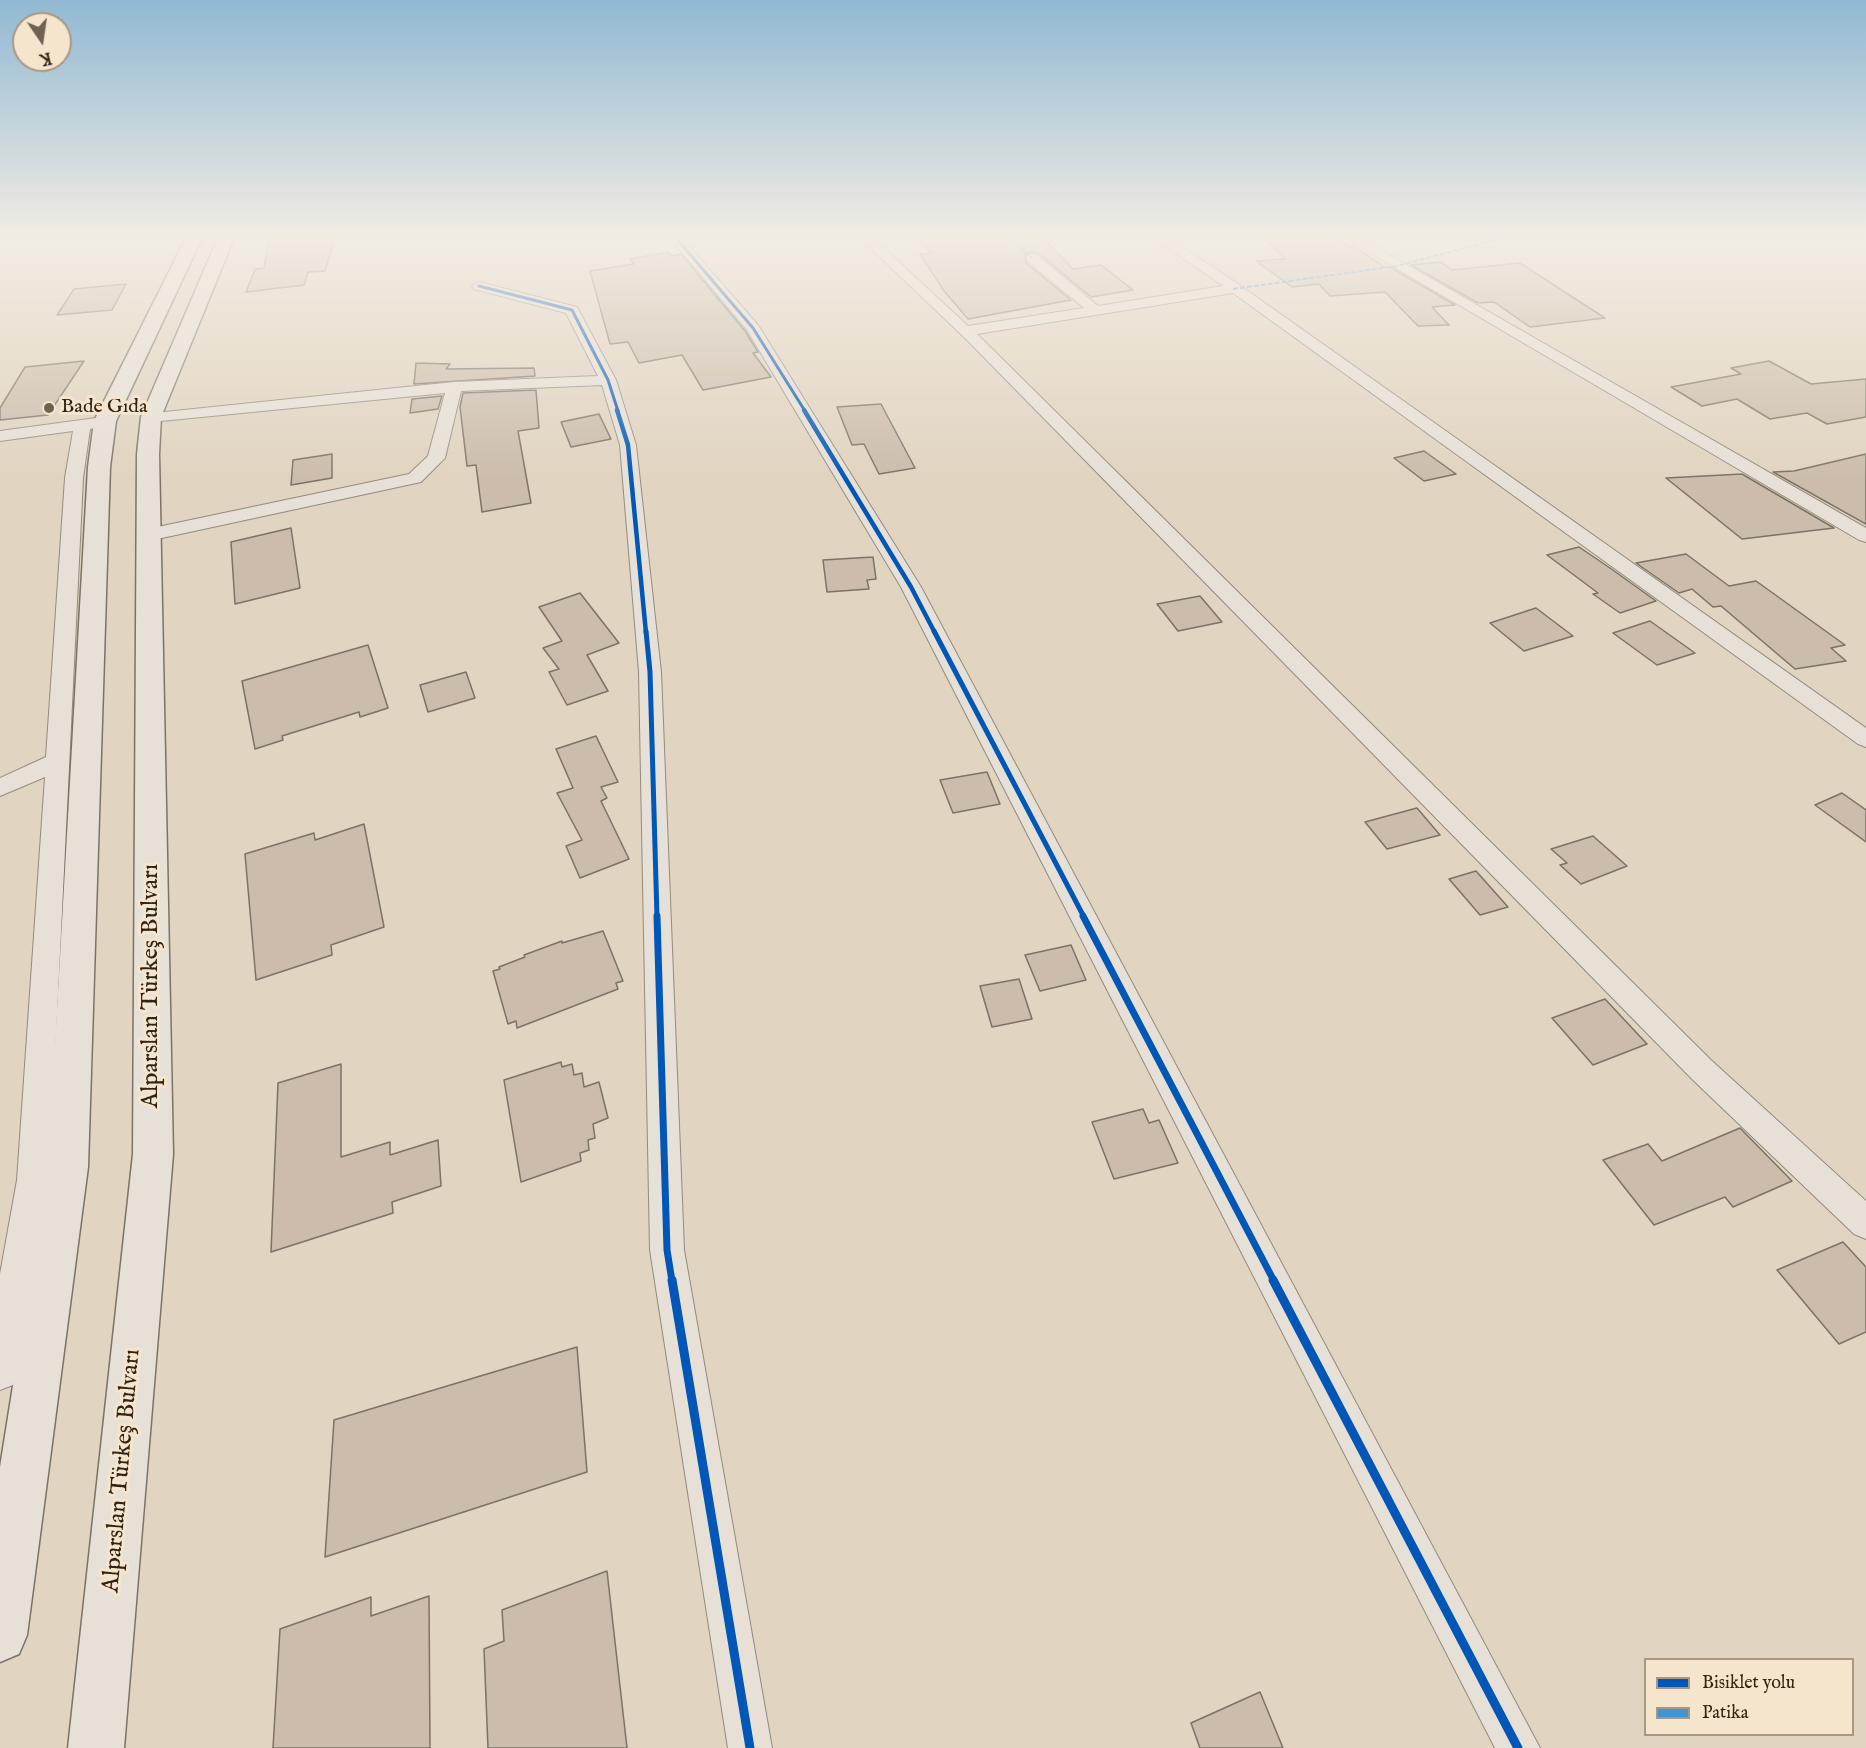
<!DOCTYPE html>
<html>
<head>
<meta charset="utf-8">
<style>
  body { margin:0 }
  #map { position:relative; width:1866px; height:1748px; overflow:hidden; background:#e1d4c0; font-family:"IM FELL English",serif }
  canvas { display:block }
  .legend { position:absolute; left:1644px; top:1658px; width:210px; height:78px; box-sizing:border-box; background:#f5e5cd; border:2px solid #a79883; margin:0; padding:8px 10px; list-style:none; font-size:18px; color:#312414 }
  .legend li { display:flex; align-items:center; gap:12px; height:30px }
  .legend b { width:30px; border:2px solid #a79883 }
  .north { position:absolute; left:12px; top:12px; width:60px; height:60px; box-sizing:border-box; background:#f5e5cd; border:2px solid #a79883; border-radius:50%; rotate:167deg; font-size:16px; font-weight:700; line-height:24px; text-align:center; color:#312414 }
  .north::after { content:''; display:block; margin:auto; width:21px; height:27px; background:#6f6250; clip-path:polygon(50% 0,100% 100%,50% 72%,0 100%) }
</style>
</head>
<body>
<div id="map">
<canvas width="1866" height="1748"></canvas>
<ul class="legend">
<li><b style="height:8px;background:#0057b8"></b>Bisiklet yolu</li>
<li><b style="height:8px;background:#3d95d3"></b>Patika</li>
</ul>
<div class="north">K</div>
</div>
<script>
const ctx = document.querySelector('canvas').getContext('2d');
ctx.lineJoin = 'round';
function fill(path, color) { ctx.fillStyle = color; ctx.fill(path, 'evenodd'); }
const toPath = rows => new Path2D(rows.map(r => 'M' + r).join(''));
function stroke(path, color, width, dash) { ctx.strokeStyle = color; ctx.lineWidth = width; ctx.lineCap = dash ? 'butt' : 'round'; ctx.setLineDash(dash || []); ctx.stroke(path); }
function drawText(font, color, halo, rows, align = 'center') {
  ctx.font = font + ' "IM FELL English",serif'; ctx.lineWidth = 6; ctx.setLineDash([]); ctx.textBaseline = 'middle'; ctx.strokeStyle = halo; ctx.fillStyle = color; for (const [text, x, y, turn = 0] of rows) {
    ctx.save(); ctx.translate(x, y); ctx.rotate((+turn || 0) * Math.PI / 180); ctx.textAlign = isNaN(turn) ? turn : align; if (halo) ctx.strokeText(text, 0, 0); ctx.fillText(text, 0, 0); ctx.restore();
  }
}
const building = toPath([
  [269,238,335,238,325,271,308,272,304,285,246,292,255,269,264,268,269,238],
  [916,238,1043,238,1073,269,1101,265,1133,290,1091,297,1038,253,1032,252,1025,254,1026,263,1071,300,968,319,944,291,920,254,932,253,916,238],
  [1264,238,1337,238,1348,247,1354,246,1384,267,1390,267,1455,305,1432,307,1449,325,1418,326,1385,292,1330,296,1319,284,1292,287,1256,261,1285,259,1264,238],
  [668,252,671,256,681,254,745,331,758,352,753,353,771,377,703,390,682,355,639,363,628,342,610,344,590,271,634,264,630,259,668,252],
  [1441,262,1452,270,1520,263,1605,318,1530,327,1494,302,1478,303,1411,265,1441,262],
  [126,284,112,310,57,315,74,289,126,284],
  [84,361,48,415,0,420,0,408,25,367,84,361],
  [1769,361,1811,384,1866,379,1866,417,1827,424,1807,413,1770,419,1737,399,1702,406,1671,387,1741,374,1731,368,1769,361],
  [416,363,450,364,446,369,534,368,535,376,414,384,416,363],
  [536,390,539,428,518,431,531,503,482,512,476,465,467,466,460,407,463,393,536,390],
  [442,396,438,409,410,413,412,399,442,396],
  [881,404,915,468,879,474,864,444,852,445,837,407,881,404],
  [599,414,611,439,571,447,561,422,599,414],
  [1424,451,1456,474,1424,481,1394,458,1424,451],
  [332,454,332,478,291,485,293,460,332,454],
  [1866,454,1866,524,1773,472,1794,471,1866,454],
  [1742,474,1834,528,1742,539,1666,478,1742,474],
  [291,528,300,588,235,604,231,542,291,528],
  [1579,547,1610,568,1656,601,1620,613,1593,594,1598,593,1547,555,1579,547],
  [1686,554,1729,586,1756,581,1845,645,1831,648,1846,661,1795,669,1721,606,1713,607,1692,589,1679,593,1636,563,1686,554],
  [873,557,876,579,867,580,869,589,827,592,823,560,873,557],
  [580,593,619,643,587,655,608,691,567,705,549,672,559,669,543,648,562,641,539,607,580,593],
  [1200,596,1222,622,1178,631,1157,604,1200,596],
  [1536,608,1573,636,1524,651,1490,623,1536,608],
  [1650,621,1695,653,1657,665,1613,633,1650,621],
  [368,645,388,708,360,717,359,712,282,736,283,740,255,749,242,681,368,645],
  [466,672,475,698,428,712,420,685,466,672],
  [596,736,618,782,601,787,607,798,601,801,629,859,580,878,566,846,582,840,557,793,573,788,556,749,596,736],
  [987,772,1000,804,953,813,940,780,987,772],
  [1842,793,1866,810,1866,842,1815,805,1842,793],
  [1417,808,1440,835,1387,849,1365,822,1417,808],
  [364,824,384,927,331,945,332,955,256,980,245,854,314,833,315,840,364,824],
  [1593,836,1627,866,1581,884,1560,865,1567,863,1551,849,1593,836],
  [1476,871,1508,907,1480,915,1449,879,1476,871],
  [603,931,623,981,616,983,618,989,517,1028,516,1021,508,1024,493,971,500,969,499,967,525,957,524,955,562,941,562,943,603,931],
  [1071,945,1086,980,1040,991,1025,955,1071,945],
  [1019,979,1032,1019,992,1027,980,986,1019,979],
  [1605,999,1647,1044,1593,1065,1552,1018,1605,999],
  [561,1062,562,1067,572,1064,574,1075,582,1073,584,1087,599,1082,608,1118,593,1124,595,1138,588,1140,589,1150,580,1153,581,1161,521,1182,504,1080,561,1062],
  [341,1064,341,1157,390,1142,390,1155,438,1140,441,1186,392,1202,393,1213,271,1252,278,1083,341,1064],
  [1143,1109,1149,1123,1159,1120,1178,1163,1114,1179,1092,1122,1143,1109],
  [1740,1128,1792,1181,1733,1207,1725,1197,1654,1225,1603,1160,1648,1144,1662,1161,1740,1128],
  [1843,1242,1866,1267,1866,1332,1839,1344,1777,1270,1843,1242],
  [577,1347,587,1472,325,1557,334,1420,577,1347],
  [607,1571,627,1748,488,1748,484,1649,504,1641,502,1610,607,1571],
  [429,1596,430,1748,273,1748,280,1629,371,1597,371,1616,429,1596],
  [1260,1692,1283,1748,1200,1748,1191,1723,1260,1692]
]);
fill(building, '#cbbcab');
stroke(building, '#7b7366', 1.5);
const street = toPath([
  [670,238,682,238,758,325,921,587,1540,1748,1495,1748,901,587,747,330,670,238],
  [860,238,873,238,968,326,1084,308,1027,261,1026,258,1027,255,1032,254,1037,255,1098,306,1223,286,1154,238,1168,238,1228,277,1866,728,1866,747,1858,744,1233,293,977,334,1712,1061,1866,1201,1866,1239,1854,1234,1692,1079,968,341,860,238],
  [1345,238,1360,238,1866,528,1866,542,1859,540,1345,238],
  [479,282,577,307,616,380,636,445,661,672,684,1250,772,1748,728,1748,650,1250,639,672,620,445,602,385,461,391,445,458,421,482,148,541,141,539,139,535,141,531,148,529,409,474,428,456,445,393,151,422,143,417,145,414,454,382,598,376,566,313,474,289,472,286,479,282],
  [96,418,104,423,102,426,90,429,83,478,49,1180,18,1372,13,1385,0,1390,0,1274,17,1180,45,777,0,796,0,778,46,757,65,478,73,431,0,441,0,431,96,418]
]);
const secondary = toPath([
  [186,238,202,238,116,421,110,467,88,1167,27,1635,19,1654,0,1662,0,1467,48,1167,88,467,94,421,186,238],
  [218,238,234,238,161,417,159,454,173,1154,124,1748,68,1748,133,1154,137,454,141,417,218,238]
]);
stroke(street, '#938b7e', 2);
stroke(secondary, '#7b7366', 3);
fill(street, '#e7e0d6');
fill(secondary, '#e7e0d6');
stroke(toPath([
  [1010,238,1032,258],
  [1233,289,1397,266,1502,238]
]), '#3d95d3', 2, [5, 2]);
stroke(toPath([
  [676,238,753,328,805,411],
  [479,286,572,310,608,380,618,411]
]), '#0057b8', 3);
stroke(toPath([
  [617,410,628,445,646,633],
  [804,410,911,587,935,633]
]), '#0057b8', 4.5);
stroke(toPath([
  [646,631,650,672,657,917],
  [934,631,1084,917]
]), '#0057b8', 5);
stroke(toPath([
  [657,916,667,1250,672,1281],
  [1083,916,1274,1281]
]), '#0057b8', 7);
stroke(toPath([
  [672,1280,750,1748],
  [1273,1280,1518,1748]
]), '#0057b8', 9);
const sky = ctx.createLinearGradient(0, 0, 0, 482);
sky.addColorStop(0, '#91b9d3');
sky.addColorStop(0.49, '#f2ece3');
sky.addColorStop(1, '#f2ece300');
ctx.fillStyle = sky;
ctx.fillRect(0, 0, 1866, 482);
for (const [x, y, r, color] of [
  [49,408,6,"#6f6250"]
]) { const dot = new Path2D(); dot.arc(x, y, r, 0, 2 * Math.PI); ctx.fillStyle = color; ctx.fill(dot); stroke(dot, '#f5e5cd', 2); }
drawText('20px', '#312414', '#f5e5cd', [
  ["Bade Gıda",61,408]
], 'left');
drawText('24px', '#312414', '#f5e5cd', [
  ["Alparslan Türkeş Bulvarı",152,986,-90],
  ["Alparslan Türkeş Bulvarı",123,1471,-85]
]);
</script>
</body>
</html>
